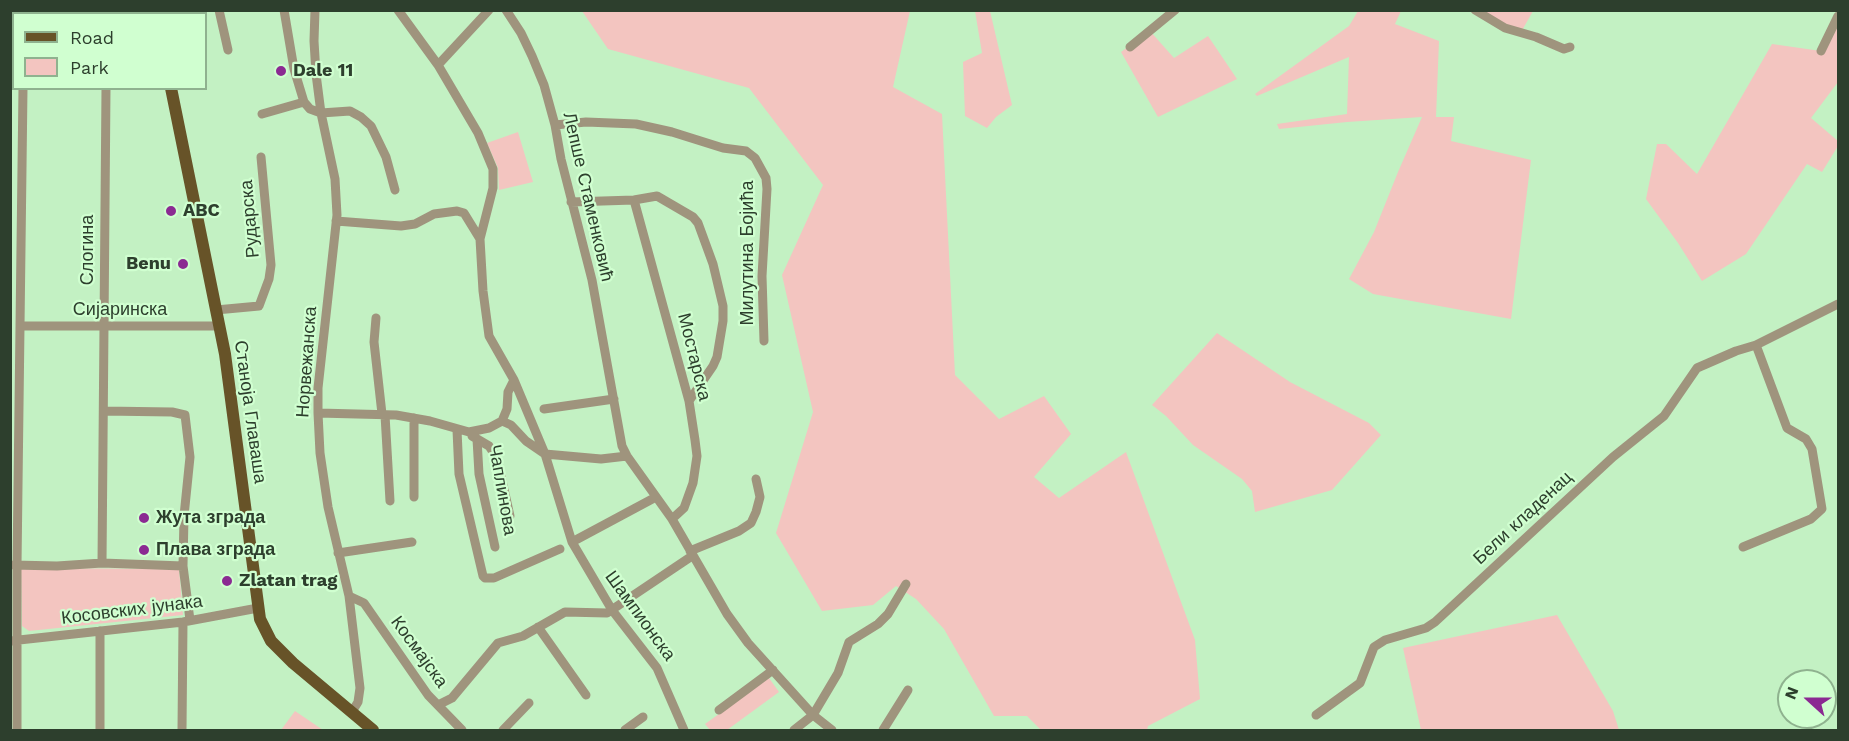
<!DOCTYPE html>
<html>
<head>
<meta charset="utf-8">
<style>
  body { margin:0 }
  #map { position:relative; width:1849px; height:741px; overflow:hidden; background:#c3f1c3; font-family:"Work Sans",sans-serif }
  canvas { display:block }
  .frame { position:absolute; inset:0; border:12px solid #2d3f2d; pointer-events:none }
  .legend { position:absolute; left:12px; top:12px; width:195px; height:78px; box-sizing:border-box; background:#d0ffd0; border:2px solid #8fb28f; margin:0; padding:8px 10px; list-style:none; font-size:18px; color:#2d3f2d }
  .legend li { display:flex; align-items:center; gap:12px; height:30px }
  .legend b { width:30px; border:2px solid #8fb28f }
  .north { position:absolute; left:1777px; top:669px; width:60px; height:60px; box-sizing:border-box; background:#d0ffd0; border:2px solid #8fb28f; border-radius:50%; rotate:291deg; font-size:16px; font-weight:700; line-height:24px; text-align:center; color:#2d3f2d }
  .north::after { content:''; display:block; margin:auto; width:21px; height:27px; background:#8b2a92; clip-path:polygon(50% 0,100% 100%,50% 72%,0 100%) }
</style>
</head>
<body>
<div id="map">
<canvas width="1849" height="741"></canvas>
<div class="frame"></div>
<ul class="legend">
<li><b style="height:8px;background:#675328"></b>Road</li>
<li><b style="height:16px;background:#f3c5c0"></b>Park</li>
</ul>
<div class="north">N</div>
</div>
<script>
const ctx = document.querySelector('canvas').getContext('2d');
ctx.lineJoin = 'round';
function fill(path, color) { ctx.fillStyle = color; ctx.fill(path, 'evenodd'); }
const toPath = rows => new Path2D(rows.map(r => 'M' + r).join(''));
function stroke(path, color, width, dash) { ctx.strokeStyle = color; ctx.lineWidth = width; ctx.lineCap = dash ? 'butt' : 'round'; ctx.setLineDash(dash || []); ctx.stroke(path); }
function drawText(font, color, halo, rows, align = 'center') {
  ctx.font = font + ' "Work Sans",sans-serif'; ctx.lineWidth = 4.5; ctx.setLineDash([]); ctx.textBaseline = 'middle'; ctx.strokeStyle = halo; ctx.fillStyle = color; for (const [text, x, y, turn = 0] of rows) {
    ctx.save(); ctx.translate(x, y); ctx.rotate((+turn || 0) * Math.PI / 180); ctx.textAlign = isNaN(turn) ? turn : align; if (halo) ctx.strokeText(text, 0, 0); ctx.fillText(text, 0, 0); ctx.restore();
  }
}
fill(toPath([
  [582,11,910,11,893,87,942,114,955,375,999,419,1044,396,1071,434,1034,477,1059,498,1126,452,1195,640,1200,699,1148,726,1147,730,1041,730,1027,716,994,716,944,629,916,599,896,586,873,605,822,611,776,533,813,412,782,275,823,185,749,88,608,49],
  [975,11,990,11,1012,105,996,117,987,128,965,116,963,62,982,53],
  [1358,11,1401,11,1395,24,1439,41,1436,117,1454,117,1451,141,1531,160,1511,319,1373,294,1349,279,1374,232,1398,172,1422,117,1347,122,1279,129,1277,124,1347,114,1349,57,1257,96,1255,94,1349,26],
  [1475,11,1533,11,1520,34],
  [1838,16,1838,82,1811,118,1838,141,1838,146,1822,172,1807,164,1746,254,1702,281,1678,243,1646,199,1657,144,1666,144,1697,174,1772,44,1821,51],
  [1150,31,1174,58,1208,36,1237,79,1158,117,1121,52],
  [518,132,533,182,499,190,498,168,487,143],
  [1217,333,1290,382,1369,423,1381,435,1332,490,1255,512,1252,491,1242,479,1193,445,1166,416,1152,405],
  [21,568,179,569,183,615,29,631,22,626],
  [1557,615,1613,711,1619,730,1421,730,1403,648],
  [769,678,779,692,727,730,710,730,705,724],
  [295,711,323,730,281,730]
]), '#f3c5c0');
stroke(toPath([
  [22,10,23,14],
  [219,10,228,50],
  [284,10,294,69,304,102,310,109,321,113,350,111,361,117,371,126,386,157,395,190],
  [315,10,314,41,316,74,321,113,335,179,337,215,318,388,318,413,320,453,328,507,349,596,360,688,358,702,352,712],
  [398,10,438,65,478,133,493,169,493,188,480,239,483,291,489,336,514,380,545,454,572,542,612,610,657,668,684,730],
  [506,10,521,33,532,56,544,85,555,125,561,159,592,280,622,446,627,456,672,519,727,614,748,643,813,715,832,730],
  [1475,10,1505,28,1536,37,1564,49,1570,47],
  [1130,47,1175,10],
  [1821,51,1838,16],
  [438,65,489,10],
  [10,84,14,84],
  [262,114,304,102],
  [555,125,586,122,636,124,672,132,723,148,746,151,755,158,766,178,767,189,762,276,764,341],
  [634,200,689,401,695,440,697,456,693,483,684,508,672,519],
  [571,202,634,200,657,196,693,217,698,223,713,264,723,306,723,321,717,357,713,366,689,401],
  [336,221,401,226,415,224,434,214,457,211,464,213,480,239],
  [216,310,259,306,269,279,271,265,261,157],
  [376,318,374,342,382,414],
  [21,326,219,326],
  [544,409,614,399],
  [318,413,396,415,430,421,469,432,489,428,502,421,511,425,526,441,545,454,601,459,627,456],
  [385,415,390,501],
  [502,421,507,409,508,392,514,380],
  [457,430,459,474,483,576,485,578,494,578,560,549],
  [472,436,489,446,497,458,510,516],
  [477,439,479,474,495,547],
  [414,497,414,418],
  [572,542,656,497],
  [1743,547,1811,519,1822,509,1812,449,1806,439,1787,428,1756,345],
  [690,551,739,531,751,523,756,512,760,497,756,479],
  [338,553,412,542],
  [102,563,106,88],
  [13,565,57,566,102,563,183,566,184,516,190,457,185,415,172,412,104,411],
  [183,566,190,620],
  [349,596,364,603,428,695,462,730],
  [538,627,586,695],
  [10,641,183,622,258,608],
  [438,705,452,698,498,643,523,636,565,612,607,613,692,556],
  [719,710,773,670],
  [1316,715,1360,683,1374,647,1385,640,1426,628,1435,622,1613,457,1664,416,1697,368,1736,351,1756,345,1838,304],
  [17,730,17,565,23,88],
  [100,730,100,631],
  [182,730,183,622],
  [503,730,529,703],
  [625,730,643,717],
  [794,730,813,715,838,673,849,642,878,624,888,614,906,584],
  [883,730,908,690]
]), '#9f947d', 9);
stroke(toPath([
  [150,10,151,14],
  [171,88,225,354,260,619,271,641,293,663,373,730]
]), '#675328', 12);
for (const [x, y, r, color] of [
  [281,71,6,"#8b2a92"],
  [171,211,6,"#8b2a92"],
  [183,264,6,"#8b2a92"],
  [144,518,6,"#8b2a92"],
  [144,550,6,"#8b2a92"],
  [227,581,6,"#8b2a92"]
]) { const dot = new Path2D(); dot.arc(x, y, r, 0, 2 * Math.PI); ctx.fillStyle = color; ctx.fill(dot); stroke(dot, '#d0ffd0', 2); }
drawText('bold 18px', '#2d3f2d', '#d0ffd0', [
  ["Dale 11",293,71],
  ["ABC",183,211],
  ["Benu",171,264,"right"],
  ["Жута зграда",156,518],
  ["Плава зграда",156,550],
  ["Zlatan trag",239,581]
], 'left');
drawText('18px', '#2d3f2d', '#d0ffd0', [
  ["Лепше Стаменковић",588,197,77],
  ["Рударска",250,219,-95],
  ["Слогина",88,250,-90],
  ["Милутина Бојића",748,253,-90],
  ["Сијаринска",120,310],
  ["Мостарска",694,357,76],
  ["Норвежанска",307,362,-86],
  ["Станоја Главаша",250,412,82],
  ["Чаплинова",502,490,80],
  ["Бели кладенац",1523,518,-43],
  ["Косовских јунака",132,610,-7],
  ["Шампионска",640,616,54],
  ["Космајска",419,652,54]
]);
</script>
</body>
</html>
